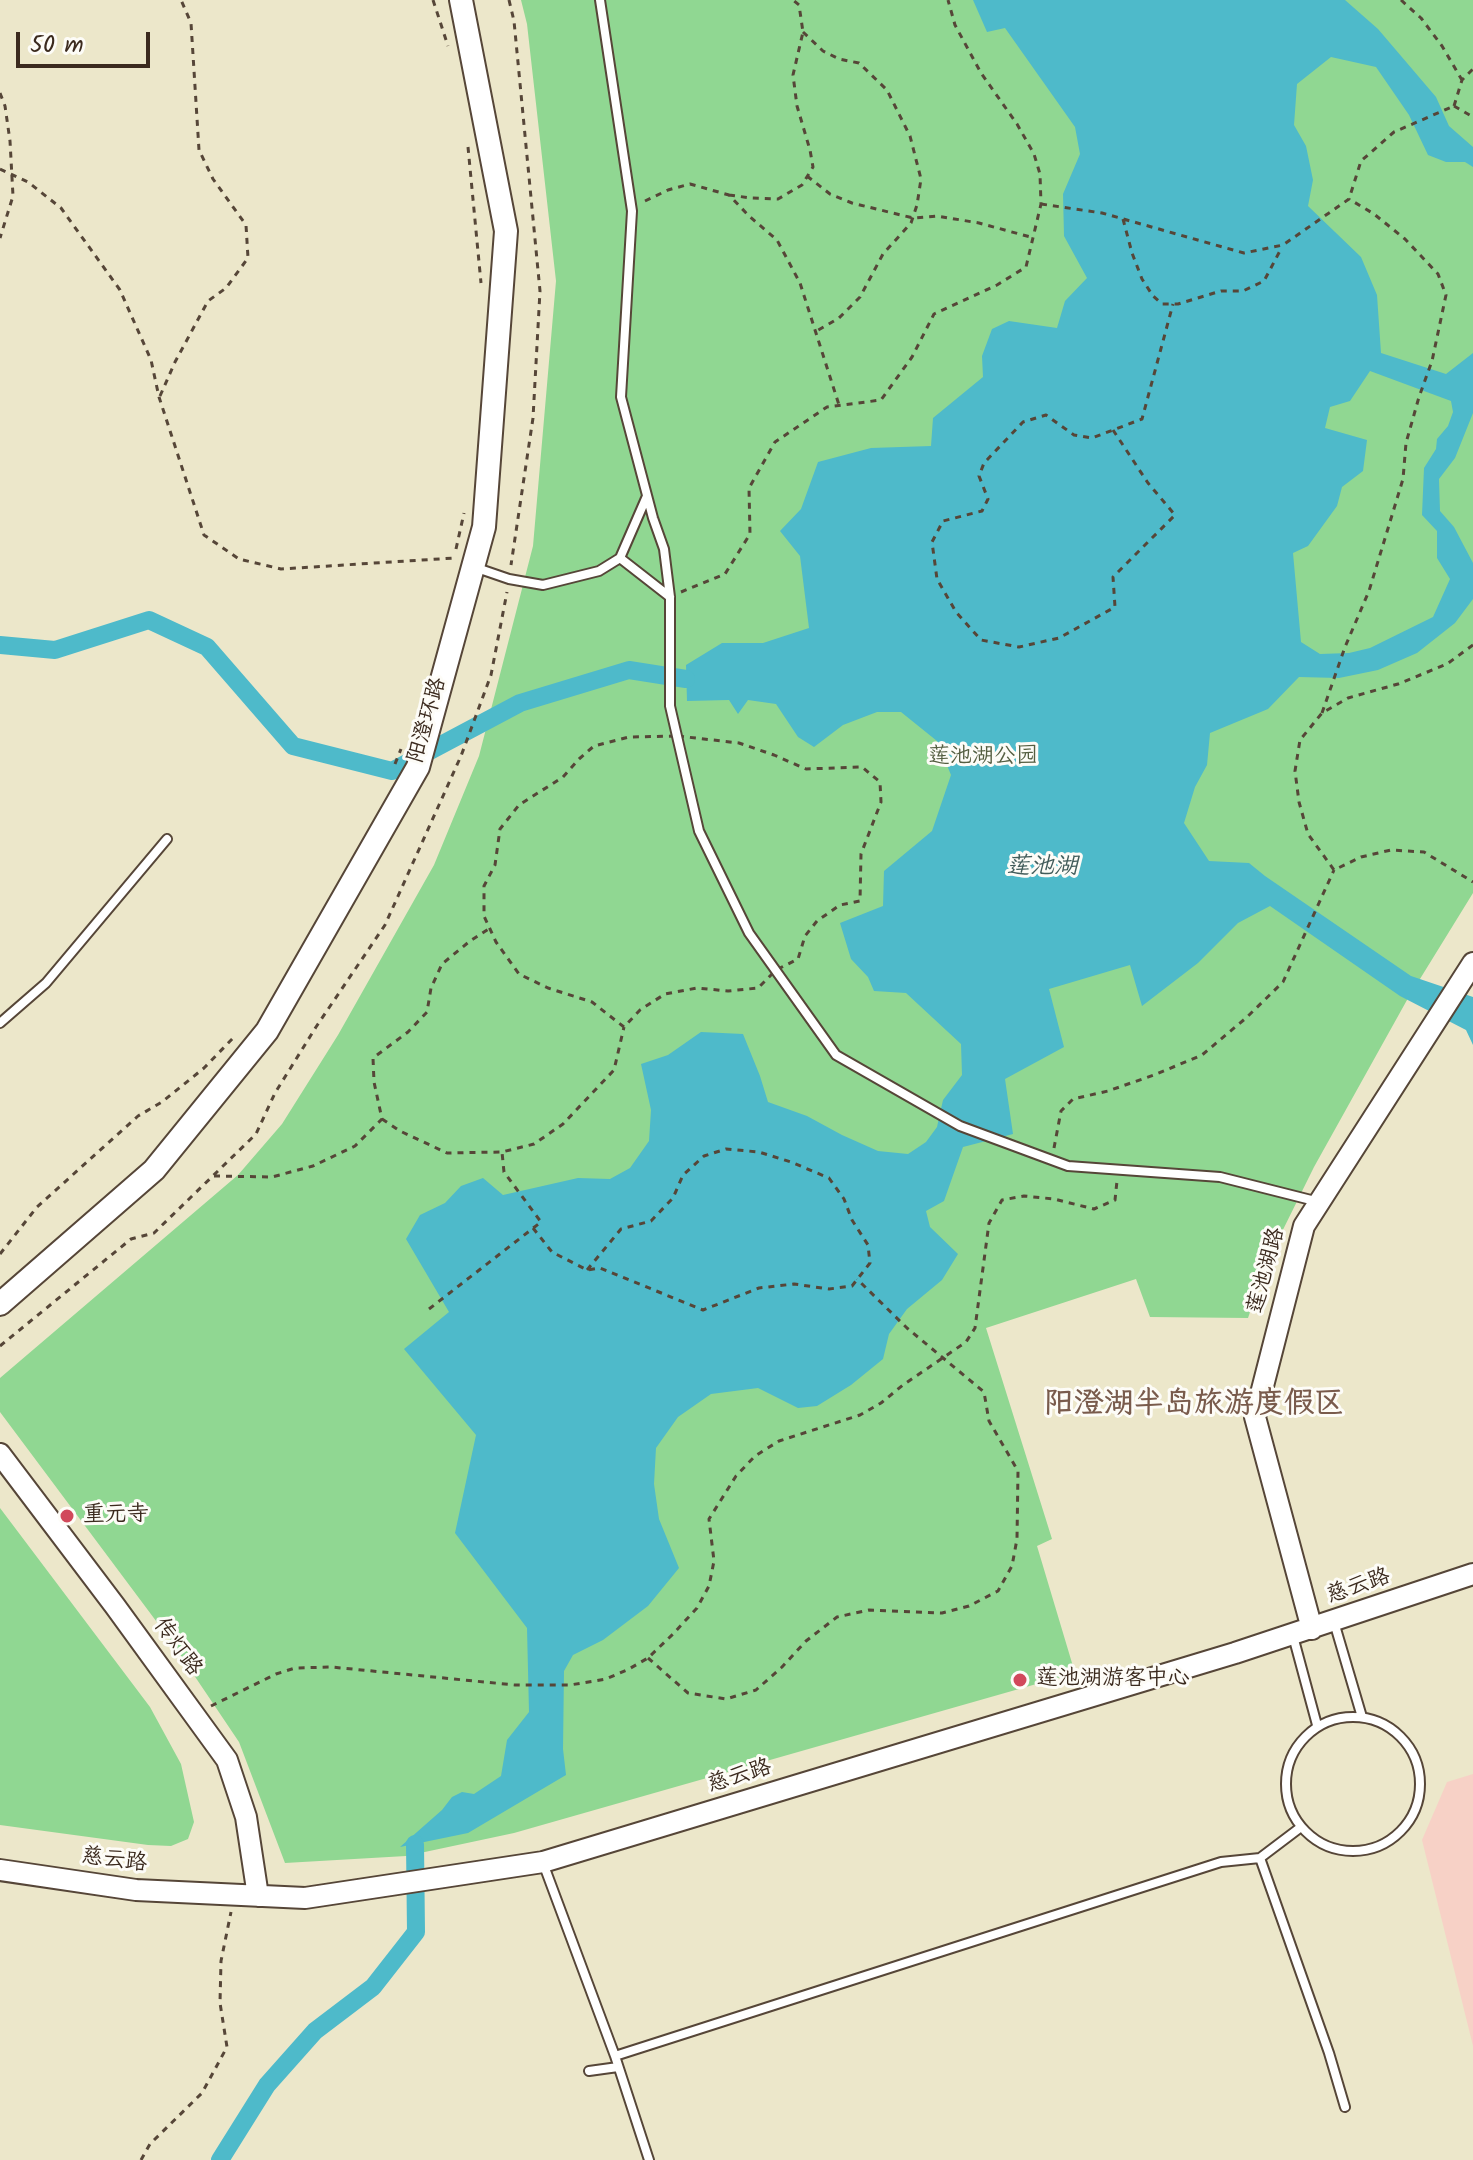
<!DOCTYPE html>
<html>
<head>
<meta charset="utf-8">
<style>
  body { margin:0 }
  #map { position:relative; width:1473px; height:2160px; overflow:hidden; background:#ece7ca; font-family:Kalam,sans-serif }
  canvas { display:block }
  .scale { position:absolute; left:16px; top:32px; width:134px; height:36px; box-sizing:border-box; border:4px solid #3b2a1e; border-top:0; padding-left:10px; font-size:24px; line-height:28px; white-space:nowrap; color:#3b2a1e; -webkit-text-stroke:6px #fdfcf7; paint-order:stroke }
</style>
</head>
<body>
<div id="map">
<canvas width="1473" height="2160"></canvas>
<div class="scale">50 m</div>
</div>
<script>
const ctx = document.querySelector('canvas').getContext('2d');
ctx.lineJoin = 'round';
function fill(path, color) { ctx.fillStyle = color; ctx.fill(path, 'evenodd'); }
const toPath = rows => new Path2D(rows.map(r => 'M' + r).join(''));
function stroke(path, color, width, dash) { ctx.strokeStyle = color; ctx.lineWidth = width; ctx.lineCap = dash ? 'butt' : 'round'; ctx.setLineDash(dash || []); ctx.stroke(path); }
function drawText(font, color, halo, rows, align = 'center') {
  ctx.font = font + ' Kalam,"LXGW WenKai TC",sans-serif'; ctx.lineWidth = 6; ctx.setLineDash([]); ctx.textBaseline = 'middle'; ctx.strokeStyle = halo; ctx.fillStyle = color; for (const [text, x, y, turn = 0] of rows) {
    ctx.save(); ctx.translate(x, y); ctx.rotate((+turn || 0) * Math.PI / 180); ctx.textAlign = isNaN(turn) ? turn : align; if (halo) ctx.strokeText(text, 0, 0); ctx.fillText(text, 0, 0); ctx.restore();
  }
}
fill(toPath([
  [1473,1774,1473,2046,1422,1840,1447,1782]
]), '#f7d1c6');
fill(toPath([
  [521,0,1473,0,1473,893,1407,1000,1314,1167,1267,1262,1248,1318,1150,1317,1136,1279,986,1328,1052,1539,1037,1546,1075,1673,514,1833,406,1856,285,1863,239,1742,171,1641,0,1412,0,1378,238,1175,282,1124,338,1035,434,865,479,756,533,546,556,281,527,24],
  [0,1508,150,1707,181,1764,194,1822,188,1839,171,1846,148,1845,0,1825]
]), '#90d792');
fill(toPath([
  [973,0,1345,0,1378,29,1436,97,1449,126,1473,147,1473,167,1465,162,1446,162,1428,155,1409,115,1376,67,1331,57,1297,84,1294,125,1306,146,1313,180,1308,206,1361,257,1377,295,1381,353,1446,374,1473,353,1473,413,1455,458,1439,479,1440,511,1454,527,1473,563,1473,599,1455,623,1417,653,1378,670,1339,678,1299,677,1268,709,1210,733,1207,765,1195,787,1184,823,1209,861,1249,863,1265,876,1411,976,1473,997,1473,1045,1466,1030,1400,996,1270,906,1238,923,1198,963,1142,1006,1130,965,1049,989,1064,1047,1005,1079,1013,1134,963,1147,944,1201,926,1211,930,1227,958,1254,942,1280,907,1309,889,1334,883,1359,851,1385,817,1406,798,1408,758,1388,711,1394,678,1417,656,1448,654,1484,659,1519,679,1568,648,1606,603,1640,573,1655,564,1671,563,1749,566,1775,468,1833,400,1847,442,1810,452,1797,462,1792,474,1794,501,1776,507,1740,529,1712,527,1628,455,1533,476,1435,404,1349,449,1312,406,1239,420,1215,445,1203,461,1186,483,1178,503,1195,578,1178,610,1179,630,1168,649,1141,651,1110,641,1064,668,1055,701,1032,743,1034,760,1076,768,1102,807,1116,842,1135,878,1151,908,1154,926,1142,937,1127,943,1100,962,1075,961,1044,906,993,874,991,868,977,851,959,840,923,883,906,884,871,932,831,951,775,937,741,901,712,877,712,843,725,814,747,798,737,776,704,748,700,738,714,729,700,687,701,686,665,722,643,763,643,809,628,800,556,780,531,801,509,818,462,871,448,931,446,933,418,983,377,982,356,992,329,1009,321,1057,328,1065,301,1087,278,1064,236,1063,194,1080,154,1075,127,1005,28,987,32],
  [1370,371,1451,401,1453,412,1448,426,1437,439,1436,449,1424,468,1422,515,1437,531,1437,558,1450,579,1433,617,1370,648,1349,653,1320,654,1301,642,1293,553,1308,546,1337,506,1342,487,1363,471,1367,440,1325,428,1330,407,1350,401]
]), '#4ebaca');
stroke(toPath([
  [0,645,55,650,149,620,207,647,293,746,392,771,520,703,629,670,686,679],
  [220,2160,267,2085,315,2031,373,1987,416,1932,415,1844]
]), '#4ebaca', 18);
const service = toPath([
  [600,0,632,211,621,397,653,518,664,549,670,597,670,706,699,831,749,933,836,1055,960,1126,1068,1166,1220,1177,1319,1202],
  [620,558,670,597],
  [477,568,509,579,543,585,599,571,620,558,647,496],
  [0,1023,46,983,167,839],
  [1334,1622,1362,1717],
  [1293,1636,1317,1725],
  '1286 1784a67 67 0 1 1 134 0a67 67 0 1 1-134 0Z',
  [1301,1827,1260,1858,1329,2053,1345,2107],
  [543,1863,615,2056,649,2160],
  [615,2056,1221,1862,1260,1858],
  [589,2071,618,2067]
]);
const tertiary = toPath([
  [0,1454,115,1606,227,1760,246,1817,258,1896],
  [1312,1629,1255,1417,1304,1226,1473,963],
  [0,1870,136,1890,305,1898,543,1862,1235,1653,1473,1574]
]);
const secondary = toPath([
  [0,1304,154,1170,267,1031,418,767,484,527,506,231,461,0]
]);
stroke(service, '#564638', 12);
stroke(tertiary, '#564638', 24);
stroke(secondary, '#564638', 26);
stroke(toPath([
  [433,0,448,46],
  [509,0,514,21,540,291,533,418,511,565],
  [1401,0,1421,18,1442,46,1462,80],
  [803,32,823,51,839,59,859,63,887,90,910,136,921,179,917,205,911,223,883,254,860,297,839,318,815,332],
  [0,93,5,106,10,141,13,196,0,238],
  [1454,106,1462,80,1473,69],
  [1454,106,1473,117],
  [468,147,481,283],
  [0,169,28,182,61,208,120,290,151,360,159,397,204,535,239,559,281,569,454,558],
  [807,176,830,194,852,203,913,218,937,216,979,223,1034,238],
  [729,195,751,198,778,199,802,185,813,167,810,150,797,106,793,75,803,32,799,5,793,0],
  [645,201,668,190,690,184,729,195,749,216,777,240,800,283,839,405],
  [1041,204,1102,213,1244,253,1283,245,1349,199,1361,161,1394,132,1454,106],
  [1123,219,1132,253,1142,279,1153,296,1162,304,1178,304,1221,291,1243,291,1264,281,1282,247],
  [160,396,175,362,208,301,226,288,248,258,246,225,213,179,199,150,191,23,181,0],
  [1113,430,1148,483,1175,515,1113,577,1115,607,1059,638,1019,647,981,640,956,612,937,579,932,542,943,521,982,511,988,499,979,476,984,463,1023,422,1046,415,1074,435,1092,438,1142,419,1173,304],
  [456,549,464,513],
  [681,592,725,574,750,534,749,488,775,442,827,407,881,400,912,357,934,314,997,285,1026,267,1041,204,1040,174,1034,154,1017,124,981,73,955,25,948,0],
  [1473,645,1447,664,1398,684,1348,698,1322,713,1300,740,1295,771,1299,802,1308,834,1334,870,1361,857,1391,850,1424,852,1473,882],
  [1322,713,1345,647,1369,591,1403,479,1406,443,1419,397,1432,361,1446,295,1438,274,1405,239,1374,214,1349,199],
  [678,736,739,743,774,755,806,769,862,767,880,782,881,802,861,854,860,901,840,905,817,921,805,936,798,959,776,970,758,988,728,991,697,988,665,994,640,1010,624,1027,592,1002,548,988,519,974,496,942,484,916,484,886,495,865,500,829,519,805,563,777,579,759,594,746,629,737,678,736],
  [395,764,401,749],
  [382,1119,400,1131,447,1153,502,1152,534,1144,563,1124,614,1070,624,1027],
  [1054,1148,1061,1111,1073,1099,1108,1091,1154,1075,1202,1055,1246,1018,1283,982,1334,870],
  [214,1176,272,1177,313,1166,355,1146,382,1119,374,1082,373,1058,408,1032,427,1012,431,988,442,964,470,941,490,928],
  [533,1228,552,1252,587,1270,600,1268,703,1310,759,1288,794,1284,829,1289,852,1286,870,1263,868,1245,852,1220,844,1199,829,1178,791,1162,759,1152,726,1149,704,1156,683,1175,673,1198,651,1221,621,1229,587,1270],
  [0,1254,37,1207,138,1116,162,1102,204,1068,236,1035],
  [429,1309,541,1222,504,1172,502,1152],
  [0,1346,131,1239,154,1233,256,1134,275,1093,316,1027,385,925,461,756,491,675,507,592],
  [648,1658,688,1693,726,1699,756,1690,782,1667,806,1641,837,1617,869,1610,942,1613,969,1606,998,1591,1012,1566,1017,1539,1018,1471,989,1421,984,1392,907,1328,857,1279],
  [211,1706,276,1674,295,1668,331,1667,515,1685,570,1685,606,1679,629,1669,648,1658,673,1634,697,1608,709,1586,714,1561,709,1519,736,1476,755,1456,779,1441,860,1415,881,1403,903,1385,966,1342,975,1328,989,1223,1002,1200,1024,1196,1054,1199,1094,1209,1115,1200,1117,1181],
  [141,2160,150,2144,202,2093,227,2047,220,2003,221,1961,231,1912]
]), '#564638', 3, [6, 6]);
stroke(service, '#fff', 8);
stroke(tertiary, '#fff', 20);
stroke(secondary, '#fff', 22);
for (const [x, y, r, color] of [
  [67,1516,8,"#d1495b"],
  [1020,1680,8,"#d1495b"]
]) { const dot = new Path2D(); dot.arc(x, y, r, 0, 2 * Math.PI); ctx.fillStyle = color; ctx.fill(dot); stroke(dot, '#fdfcf7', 3); }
drawText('22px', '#3b2a1e', '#fdfcf7', [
  ["阳澄环路",429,721,-74],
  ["莲池湖路",1268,1271,-75],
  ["慈云路",1359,1588,-19],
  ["传灯路",176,1648,54],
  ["慈云路",740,1778,-17],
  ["慈云路",114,1862,7]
]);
drawText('22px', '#545e41', '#fdfcf7', [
  ["莲池湖公园",983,758]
]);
drawText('22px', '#3b2a1e', '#fdfcf7', [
  ["重元寺",83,1516],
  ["莲池湖游客中心",1036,1680]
], 'left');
drawText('italic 24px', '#425c5a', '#fdfcf7', [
  ["莲池湖",1042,869]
]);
drawText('bold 30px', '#795b4c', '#fdfcf7', [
  ["阳澄湖半岛旅游度假区",1194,1407]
]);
</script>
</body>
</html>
